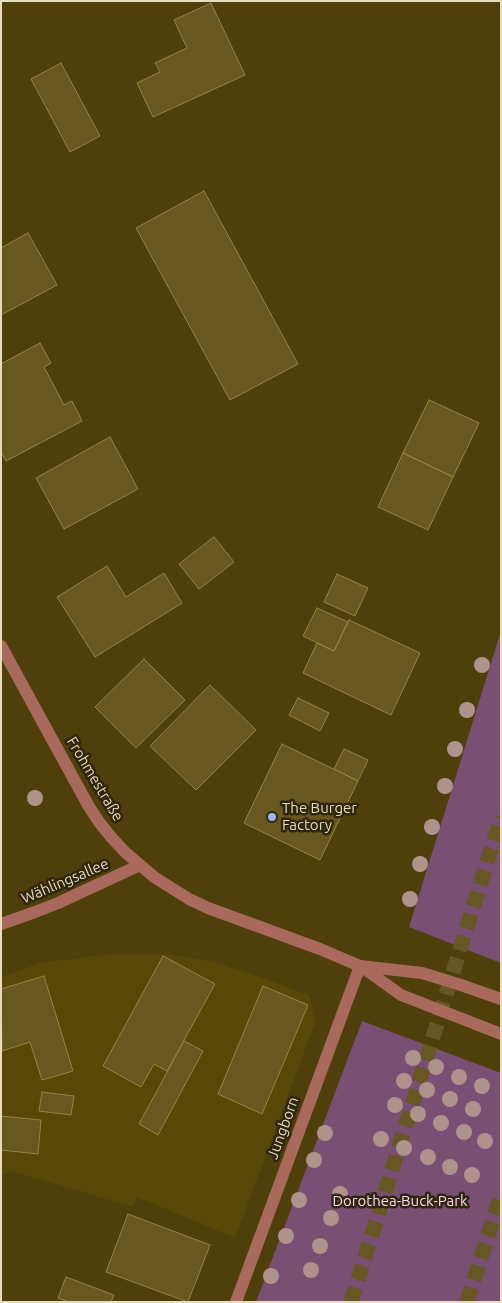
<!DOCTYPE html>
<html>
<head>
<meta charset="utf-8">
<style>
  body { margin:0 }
  #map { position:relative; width:502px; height:1303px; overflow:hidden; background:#4f3f0a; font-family:Ubuntu,sans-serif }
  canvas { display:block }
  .frame { position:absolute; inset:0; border:2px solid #e7dcbc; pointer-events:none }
</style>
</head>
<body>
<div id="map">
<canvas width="502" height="1303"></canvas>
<div class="frame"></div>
</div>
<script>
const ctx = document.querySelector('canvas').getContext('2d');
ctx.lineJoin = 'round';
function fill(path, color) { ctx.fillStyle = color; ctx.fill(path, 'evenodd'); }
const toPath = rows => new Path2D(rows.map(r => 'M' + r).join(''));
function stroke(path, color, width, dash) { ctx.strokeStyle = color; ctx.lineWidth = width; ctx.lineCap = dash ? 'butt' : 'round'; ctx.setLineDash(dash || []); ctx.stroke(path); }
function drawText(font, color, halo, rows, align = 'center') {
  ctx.font = font + ' Ubuntu,sans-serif'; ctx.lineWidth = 5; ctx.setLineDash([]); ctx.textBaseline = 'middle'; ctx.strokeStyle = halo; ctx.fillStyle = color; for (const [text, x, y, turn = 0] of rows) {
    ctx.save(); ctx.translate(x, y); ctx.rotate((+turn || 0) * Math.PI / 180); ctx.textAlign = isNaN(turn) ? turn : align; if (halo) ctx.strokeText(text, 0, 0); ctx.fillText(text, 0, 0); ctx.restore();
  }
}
fill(toPath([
  [110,954,160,954,203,959,246,972,309,995,316,1021,235,1238,137,1197,133,1207,11,1171,1,1175,1,977,40,963]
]), '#594708');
fill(toPath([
  [501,631,501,963,409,927],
  [362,1021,501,1073,501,1302,256,1302]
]), '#794f74');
const building = toPath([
  [211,3,245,75,153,117,137,83,160,72,155,63,187,48,174,20,211,3],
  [61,63,100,136,70,152,31,79,61,63],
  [204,191,298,364,230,400,136,228,204,191],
  [28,233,57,285,1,315,1,248,28,233],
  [40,343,51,363,44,367,64,405,72,401,82,421,6,461,1,452,1,364,40,343],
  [429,400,479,423,453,477,403,453,429,400],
  [110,437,138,489,64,529,36,478,110,437],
  [403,453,453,477,428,530,378,507,403,453],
  [214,537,234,562,199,589,179,564,214,537],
  [107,566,126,597,164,573,182,603,95,657,57,597,107,566],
  [337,574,368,588,355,616,324,602,337,574],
  [317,608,348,622,334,651,303,636,317,608],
  [349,620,420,653,391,715,303,673,317,643,334,651,349,620],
  [144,659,185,700,136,748,95,707,144,659],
  [210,685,256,730,196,790,150,746,210,685],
  [298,698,329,713,320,731,289,715,298,698],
  [282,744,358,781,320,860,244,823,282,744],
  [344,749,368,760,358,781,334,769,344,749],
  [163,956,215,984,167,1071,154,1064,141,1087,103,1066,163,956],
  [44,976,73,1071,42,1080,30,1042,2,1051,1,989,44,976],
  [263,986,308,1005,262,1114,218,1094,263,986],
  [184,1041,203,1051,158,1135,139,1124,184,1041],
  [42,1092,74,1096,71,1115,39,1111,42,1092],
  [1,1116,41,1120,38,1154,1,1150,1,1116],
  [128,1214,210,1245,188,1302,106,1272,128,1214],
  [66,1277,114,1295,111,1302,69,1302,58,1298,66,1277]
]);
fill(building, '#695720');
stroke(building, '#998343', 1);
stroke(toPath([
  [351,1302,501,817],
  [467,1302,501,1194]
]), '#665725', 15, [15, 8]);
stroke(toPath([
  [1,646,88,805,99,822,111,837,125,852,154,877,189,899,208,908,320,949,360,966,422,973,458,984,501,999],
  [1,924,35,912,58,903,140,865],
  [362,967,401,995,501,1034],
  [236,1302,360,966]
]), '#a9695d', 12);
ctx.fillStyle = '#af928c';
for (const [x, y] of [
  [482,665],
  [467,710],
  [455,749],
  [445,786],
  [35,798],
  [432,827],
  [420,864],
  [410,899],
  [413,1058],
  [436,1067],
  [459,1077],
  [404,1081],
  [482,1086],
  [427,1090],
  [450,1099],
  [395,1105],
  [473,1109],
  [418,1114],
  [441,1123],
  [464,1132],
  [325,1133],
  [381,1139],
  [485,1141],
  [404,1148],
  [428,1157],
  [314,1160],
  [450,1167],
  [472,1175],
  [340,1194],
  [299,1200],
  [331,1218],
  [286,1236],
  [320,1246],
  [311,1270],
  [271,1276]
]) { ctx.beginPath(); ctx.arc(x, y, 8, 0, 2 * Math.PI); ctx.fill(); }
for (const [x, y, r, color] of [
  [272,817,5,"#9eb4fd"]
]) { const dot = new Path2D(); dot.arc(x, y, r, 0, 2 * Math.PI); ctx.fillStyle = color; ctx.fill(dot); stroke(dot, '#2f260b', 2); }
drawText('15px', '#e7dcbc', '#2f260b', [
  ["Frohmestraße",95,779,59],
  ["Wählingsallee",65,881,-23],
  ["Jungborn",283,1128,-70]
]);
drawText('15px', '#e7dcbc', '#2f260b', [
  ["The Burger",282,808],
  ["Factory",282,825]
], 'left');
drawText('15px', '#fdd5f7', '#2f260b', [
  ["Dorothea-Buck-Park",400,1201]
]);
</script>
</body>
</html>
